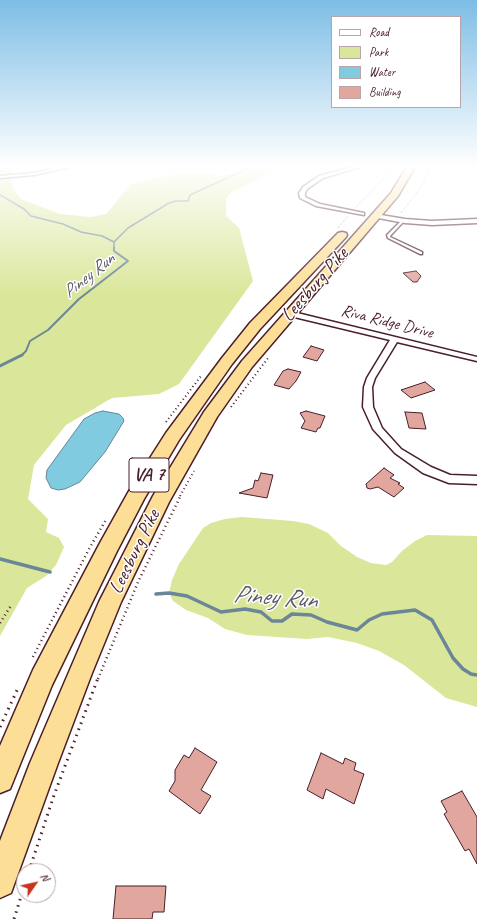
<!DOCTYPE html>
<html>
<head>
<meta charset="utf-8">
<style>
  body { margin:0 }
  #map { position:relative; width:477px; height:919px; overflow:hidden; background:#fff; font-family:Caveat,sans-serif }
  canvas { display:block }
  .legend { position:absolute; left:331px; top:16px; width:130px; height:92px; box-sizing:border-box; background:#fff; border:1px solid #b7a5aa; margin:0; padding:5px 7px; list-style:none; font-size:12px; color:#4a1f2b }
  .legend li { display:flex; align-items:center; gap:8px; height:20px }
  .legend b { width:20px; border:1px solid #b7a5aa }
  .north { position:absolute; left:16px; top:863px; width:40px; height:40px; box-sizing:border-box; background:#fff; border:1px solid #b7a5aa; border-radius:50%; rotate:56deg; font-size:11px; font-weight:700; line-height:16px; text-align:center; color:#4a1f2b }
  .north::after { content:''; display:block; margin:auto; width:14px; height:18px; background:#c8321e; clip-path:polygon(50% 0,100% 100%,50% 72%,0 100%) }
</style>
</head>
<body>
<div id="map">
<canvas width="477" height="919"></canvas>
<ul class="legend">
<li><b style="height:5px;background:#fff"></b>Road</li>
<li><b style="height:11px;background:#dae699"></b>Park</li>
<li><b style="height:11px;background:#80cbe0"></b>Water</li>
<li><b style="height:11px;background:#e1a79f"></b>Building</li>
</ul>
<div class="north">N</div>
</div>
<script>
const ctx = document.querySelector('canvas').getContext('2d');
ctx.lineJoin = 'round';
function fill(path, color) { ctx.fillStyle = color; ctx.fill(path, 'evenodd'); }
const toPath = rows => new Path2D(rows.map(r => 'M' + r).join(''));
function stroke(path, color, width, dash) { ctx.strokeStyle = color; ctx.lineWidth = width; ctx.lineCap = dash ? 'butt' : 'round'; ctx.setLineDash(dash || []); ctx.stroke(path); }
function drawText(font, color, halo, rows, align = 'center') {
  ctx.font = font + ' Caveat,sans-serif'; ctx.lineWidth = 3; ctx.setLineDash([]); ctx.textBaseline = 'middle'; ctx.strokeStyle = halo; ctx.fillStyle = color; for (const [text, x, y, turn = 0] of rows) {
    ctx.save(); ctx.translate(x, y); ctx.rotate((+turn || 0) * Math.PI / 180); ctx.textAlign = isNaN(turn) ? turn : align; if (halo) ctx.strokeText(text, 0, 0); ctx.fillText(text, 0, 0); ctx.restore();
  }
}
fill(toPath([
  [0,167,9,167,13,189,21,199,60,214,91,217,106,214,131,184,182,173,210,174,223,176,235,173,243,167,280,167,275,171,230,193,226,199,226,216,239,228,253,281,179,384,159,394,112,398,66,425,34,465,28,499,48,519,46,532,59,538,64,547,56,565,46,576,27,588,0,636],
  [242,517,293,521,309,524,328,533,341,546,357,557,371,563,386,565,392,562,402,551,415,541,427,535,477,536,477,707,446,698,404,665,379,651,357,643,328,637,307,639,247,635,225,629,208,618,186,610,173,601,169,593,172,580,179,564,203,528,211,523,225,519]
]), '#dae699');
const water = toPath([
  [103,411,119,414,123,418,124,421,105,452,80,482,65,489,58,490,51,488,46,478,47,470,84,419,95,413,103,411]
]);
fill(water, '#80cbe0');
stroke(water, '#6a8698', 1);
stroke(toPath([
  [0,195,24,209,31,216,63,224,81,232,102,236,114,242],
  [114,249,114,242,128,228,169,203,176,201,188,201,190,195,251,167]
]), '#6a8698', 1.5);
stroke(toPath([
  [21,356,26,351,30,341,48,330,79,299,128,261,114,251,114,248]
]), '#6a8698', 2);
stroke(toPath([
  [0,366,22,355]
]), '#6a8698', 3);
stroke(toPath([
  [0,559,50,572],
  [156,594,169,593,187,596,221,612,245,609,261,612,272,621,282,621,292,614,311,615,327,622,357,630,369,620,382,614,415,610,432,620,453,658,463,669,471,674,477,675]
]), '#6a8698', 3.5);
const building = toPath([
  [416,271,421,276,417,282,413,282,403,273,416,271],
  [311,346,324,350,317,361,303,357,311,346],
  [288,369,301,372,296,381,289,389,274,385,283,371,288,369],
  [425,382,435,390,411,398,401,390,425,382],
  [306,411,325,416,320,428,318,428,316,432,301,428,305,421,300,413,306,411],
  [405,412,422,413,426,429,409,428,405,412],
  [384,468,394,475,390,478,400,483,398,484,404,488,394,497,378,487,370,489,367,488,366,484,384,468],
  [261,473,273,475,267,498,239,493,253,488,255,480,258,481,261,473],
  [195,748,217,762,201,790,211,796,200,814,169,791,175,781,175,770,184,755,189,758,195,748],
  [321,753,343,764,345,758,356,763,354,770,364,774,354,804,326,789,323,799,307,790,321,753],
  [462,791,477,817,477,864,469,849,465,851,444,814,447,812,441,801,462,791],
  [116,886,166,886,164,912,153,912,152,919,113,919,116,886]
]);
fill(building, '#e1a79f');
stroke(building, '#4a1f2b', 1);
const lane = toPath([
  [402,220,404,221,390,236,390,237,422,252,422,254,420,254,388,238,387,235,402,220]
]);
const street = toPath([
  [60,167,70,167,34,175,0,178,0,176,34,173,60,167],
  [352,167,360,167,323,178,307,189,305,193,305,197,320,204,364,213,364,215,316,206,300,198,299,193,303,187,319,176,352,167],
  [375,214,405,219,432,221,477,219,477,223,432,225,405,223,373,217,372,216,375,214],
  [286,311,289,311,477,357,477,361,397,342,375,378,372,387,373,407,382,428,401,449,431,467,450,475,477,476,477,484,449,483,423,473,395,453,373,429,363,407,364,387,367,378,390,340,286,315,286,311]
]);
const highway = toPath([
  [407,167,415,167,398,196,252,367,217,417,169,502,121,602,92,673,58,763,11,893,0,898,0,841,30,763,99,602,153,496,204,412,242,361,391,193,407,167],
  [342,232,346,233,347,235,346,237,260,329,232,364,179,440,144,499,117,551,52,685,10,789,0,793,0,746,33,670,100,543,129,491,166,433,222,358,250,323,338,233,342,232]
]);
stroke(lane, '#4a1f2b', 3);
stroke(street, '#4a1f2b', 3);
stroke(highway, '#4a1f2b', 3);
stroke(toPath([
  [356,207,384,178,391,167],
  [401,213,422,186,430,167],
  [338,228,348,216]
]), '#4a1f2b', 1, [0.5, 1.5]);
stroke(toPath([
  [231,407,268,358],
  [166,422,201,376],
  [180,496,194,471]
]), '#4a1f2b', 2, [1, 3]);
stroke(toPath([
  [0,623,12,604],
  [33,657,89,549,107,518],
  [98,679,138,582,181,495]
]), '#4a1f2b', 2.5, [1, 3.5]);
stroke(toPath([
  [0,727,19,686],
  [29,871,53,798,98,678],
  [14,919,24,887]
]), '#4a1f2b', 3, [1.5, 5]);
fill(lane, '#fff');
fill(street, '#fff');
fill(highway, '#fcde96');
const sky = ctx.createLinearGradient(0, 0, 0, 296);
sky.addColorStop(0, '#7ebde5');
sky.addColorStop(0.56, '#fff');
sky.addColorStop(1, '#ffffff00');
ctx.fillStyle = sky;
ctx.fillRect(0, 0, 477, 296);
drawText('17px', '#4a1f2b', '#fff', [
  ["Riva Ridge Drive",387,322,14]
]);
drawText('italic 18px', '#5d5b6a', '#fff', [
  ["Piney Run",89,276,-39]
]);
for (const [x, y, w] of [
  [149,475,40]
]) { const box = new Path2D(); box.roundRect(x - w / 2, y - 17, w, 34, 3); ctx.fillStyle = '#fff'; ctx.fill(box); stroke(box, '#4a1f2b', 1); }
drawText('bold 19px', '#4a1f2b', null, [
  ["VA 7",149,475]
]);
drawText('20px', '#4a1f2b', '#fff', [
  ["Leesburg Pike",315,285,-49],
  ["Leesburg Pike",135,552,-64]
]);
drawText('italic 25px', '#5d5b6a', '#fff', [
  ["Piney Run",275,598,4]
]);
</script>
</body>
</html>
